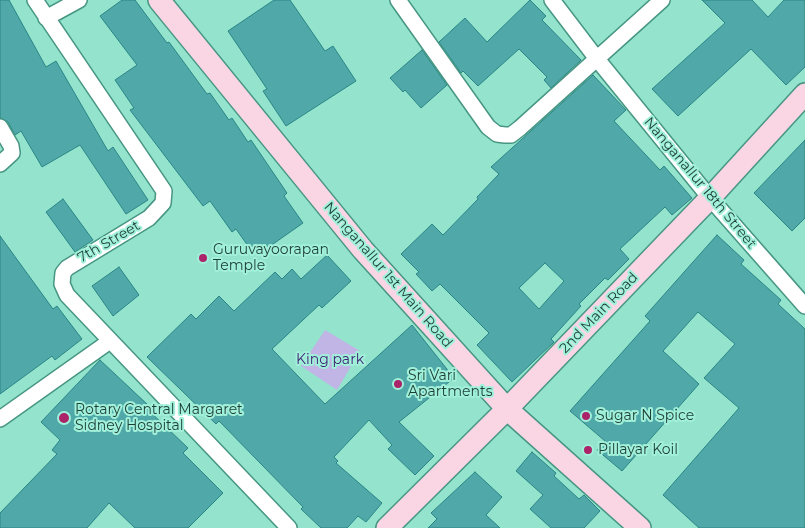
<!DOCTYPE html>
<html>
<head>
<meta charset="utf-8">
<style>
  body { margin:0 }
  canvas { display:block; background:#94e3cd }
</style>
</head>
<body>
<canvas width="805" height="528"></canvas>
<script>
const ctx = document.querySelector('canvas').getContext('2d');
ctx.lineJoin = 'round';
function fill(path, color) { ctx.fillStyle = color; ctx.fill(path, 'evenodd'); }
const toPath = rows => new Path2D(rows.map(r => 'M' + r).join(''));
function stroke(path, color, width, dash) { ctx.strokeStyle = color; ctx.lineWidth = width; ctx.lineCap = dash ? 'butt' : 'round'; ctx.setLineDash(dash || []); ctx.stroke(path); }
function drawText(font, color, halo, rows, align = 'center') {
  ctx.font = font + ' Montserrat,sans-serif'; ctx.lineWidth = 4; ctx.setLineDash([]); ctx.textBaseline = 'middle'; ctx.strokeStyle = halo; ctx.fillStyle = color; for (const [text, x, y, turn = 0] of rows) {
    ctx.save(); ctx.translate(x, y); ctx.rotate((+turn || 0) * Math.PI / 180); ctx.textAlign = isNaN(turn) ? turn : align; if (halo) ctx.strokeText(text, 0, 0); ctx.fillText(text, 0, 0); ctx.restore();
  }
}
fill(toPath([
  [325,330,360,351,337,390,301,366]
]), '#c0b5e5');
const building = toPath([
  [0,0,9,0,46,67,56,61,108,151,113,147,148,200,126,214,80,145,42,167,21,131,15,135,8,122,0,118,0,0],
  [122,0,135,0,167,43,169,42,207,94,210,93,229,120,232,118,248,142,251,140,287,193,284,196,303,223,266,249,264,245,253,253,236,229,232,232,210,201,203,206,130,110,134,108,115,80,137,65,100,16,122,0],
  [274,0,290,0,325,51,333,46,356,81,286,126,263,91,267,89,228,31,274,0],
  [530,0,546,16,542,20,581,60,551,88,544,80,547,77,519,49,478,86,463,71,461,73,439,42,465,18,487,42,530,0],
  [702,0,752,0,768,17,784,0,805,0,805,67,786,85,751,49,678,116,652,89,725,23,702,0],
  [422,50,447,85,421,108,405,90,403,92,390,78,422,50],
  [593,75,626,110,614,121,660,170,664,166,692,198,672,215,665,207,620,249,629,259,608,280,605,278,579,304,581,306,551,339,554,342,512,382,477,345,489,333,440,284,432,291,416,274,419,272,401,254,432,224,443,235,478,199,477,197,499,174,491,167,593,75],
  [545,263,564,281,539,309,519,288,545,263],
  [805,140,805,218,792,231,754,193,805,140],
  [63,199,93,240,75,252,46,212,63,199],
  [717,235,744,260,741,264,781,300,778,304,805,329,805,528,699,528,663,495,739,408,704,378,735,344,698,312,663,351,699,384,622,471,597,450,605,441,570,411,650,321,645,316,717,235],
  [0,236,53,309,57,306,82,339,55,360,52,356,0,394,0,236],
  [327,255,351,281,322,308,319,305,272,349,325,404,412,325,454,378,399,422,434,456,415,475,388,449,392,445,369,420,334,457,338,461,336,463,382,503,366,522,358,516,347,528,321,528,301,509,303,507,219,421,216,424,147,357,191,314,196,319,219,296,234,311,275,272,282,279,292,269,301,279,327,255],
  [119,267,139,295,113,316,92,286,119,267],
  [100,360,148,405,145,407,188,448,183,453,223,493,188,528,135,528,109,503,87,528,0,528,0,513,57,454,52,450,60,440,41,422,100,360],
  [532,452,556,473,554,476,579,499,584,495,600,511,584,528,551,528,530,509,543,495,516,471,532,452],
  [475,472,502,497,486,515,500,528,428,528,437,519,431,513,475,472]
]);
fill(building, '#50a8a8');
stroke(building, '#2a8686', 1);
const street = toPath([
  [35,0,164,191,163,203,149,218,67,268,63,273,62,284,67,295,289,528],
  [398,0,488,127,497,134,505,135,511,135,520,128,662,0],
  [552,0,597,59,710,198,805,306],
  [46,18,79,0],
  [0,127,11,146,12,153,0,164],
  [0,419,110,341]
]);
const secondary = toPath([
  [159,0,363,250,507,409,640,528],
  [387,528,507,409,710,198,805,94]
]);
stroke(street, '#479683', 18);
stroke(secondary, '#479683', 24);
stroke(street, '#fff', 15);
stroke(secondary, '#fad6e5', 21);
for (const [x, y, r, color] of [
  [203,258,5,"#ab2368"],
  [398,384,5,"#ab2368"],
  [586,416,5,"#ab2368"],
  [64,418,6,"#ab2368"],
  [588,450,5,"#ab2368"]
]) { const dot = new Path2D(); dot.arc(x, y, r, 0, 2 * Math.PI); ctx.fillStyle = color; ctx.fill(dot); stroke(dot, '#a1f0da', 2); }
drawText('14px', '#1d3e36', '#a1f0da', [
  ["Nanganallur 18th Street",700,183,50],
  ["7th Street",109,242,-30],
  ["Nanganallur 1st Main Road",388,275,49],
  ["2nd Main Road",599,313,-46]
]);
drawText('14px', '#1d3e36', '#a1f0da', [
  ["Guruvayoorapan",213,250],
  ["Temple",213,266],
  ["Sri Vari",408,376],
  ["Apartments",408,392],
  ["Rotary Central Margaret",75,410],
  ["Sidney Hospital",75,426],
  ["Sugar N Spice",596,416],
  ["Pillayar Koil",598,450]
], 'left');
drawText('14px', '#412375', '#a1f0da', [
  ["King park",330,360]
]);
</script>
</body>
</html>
